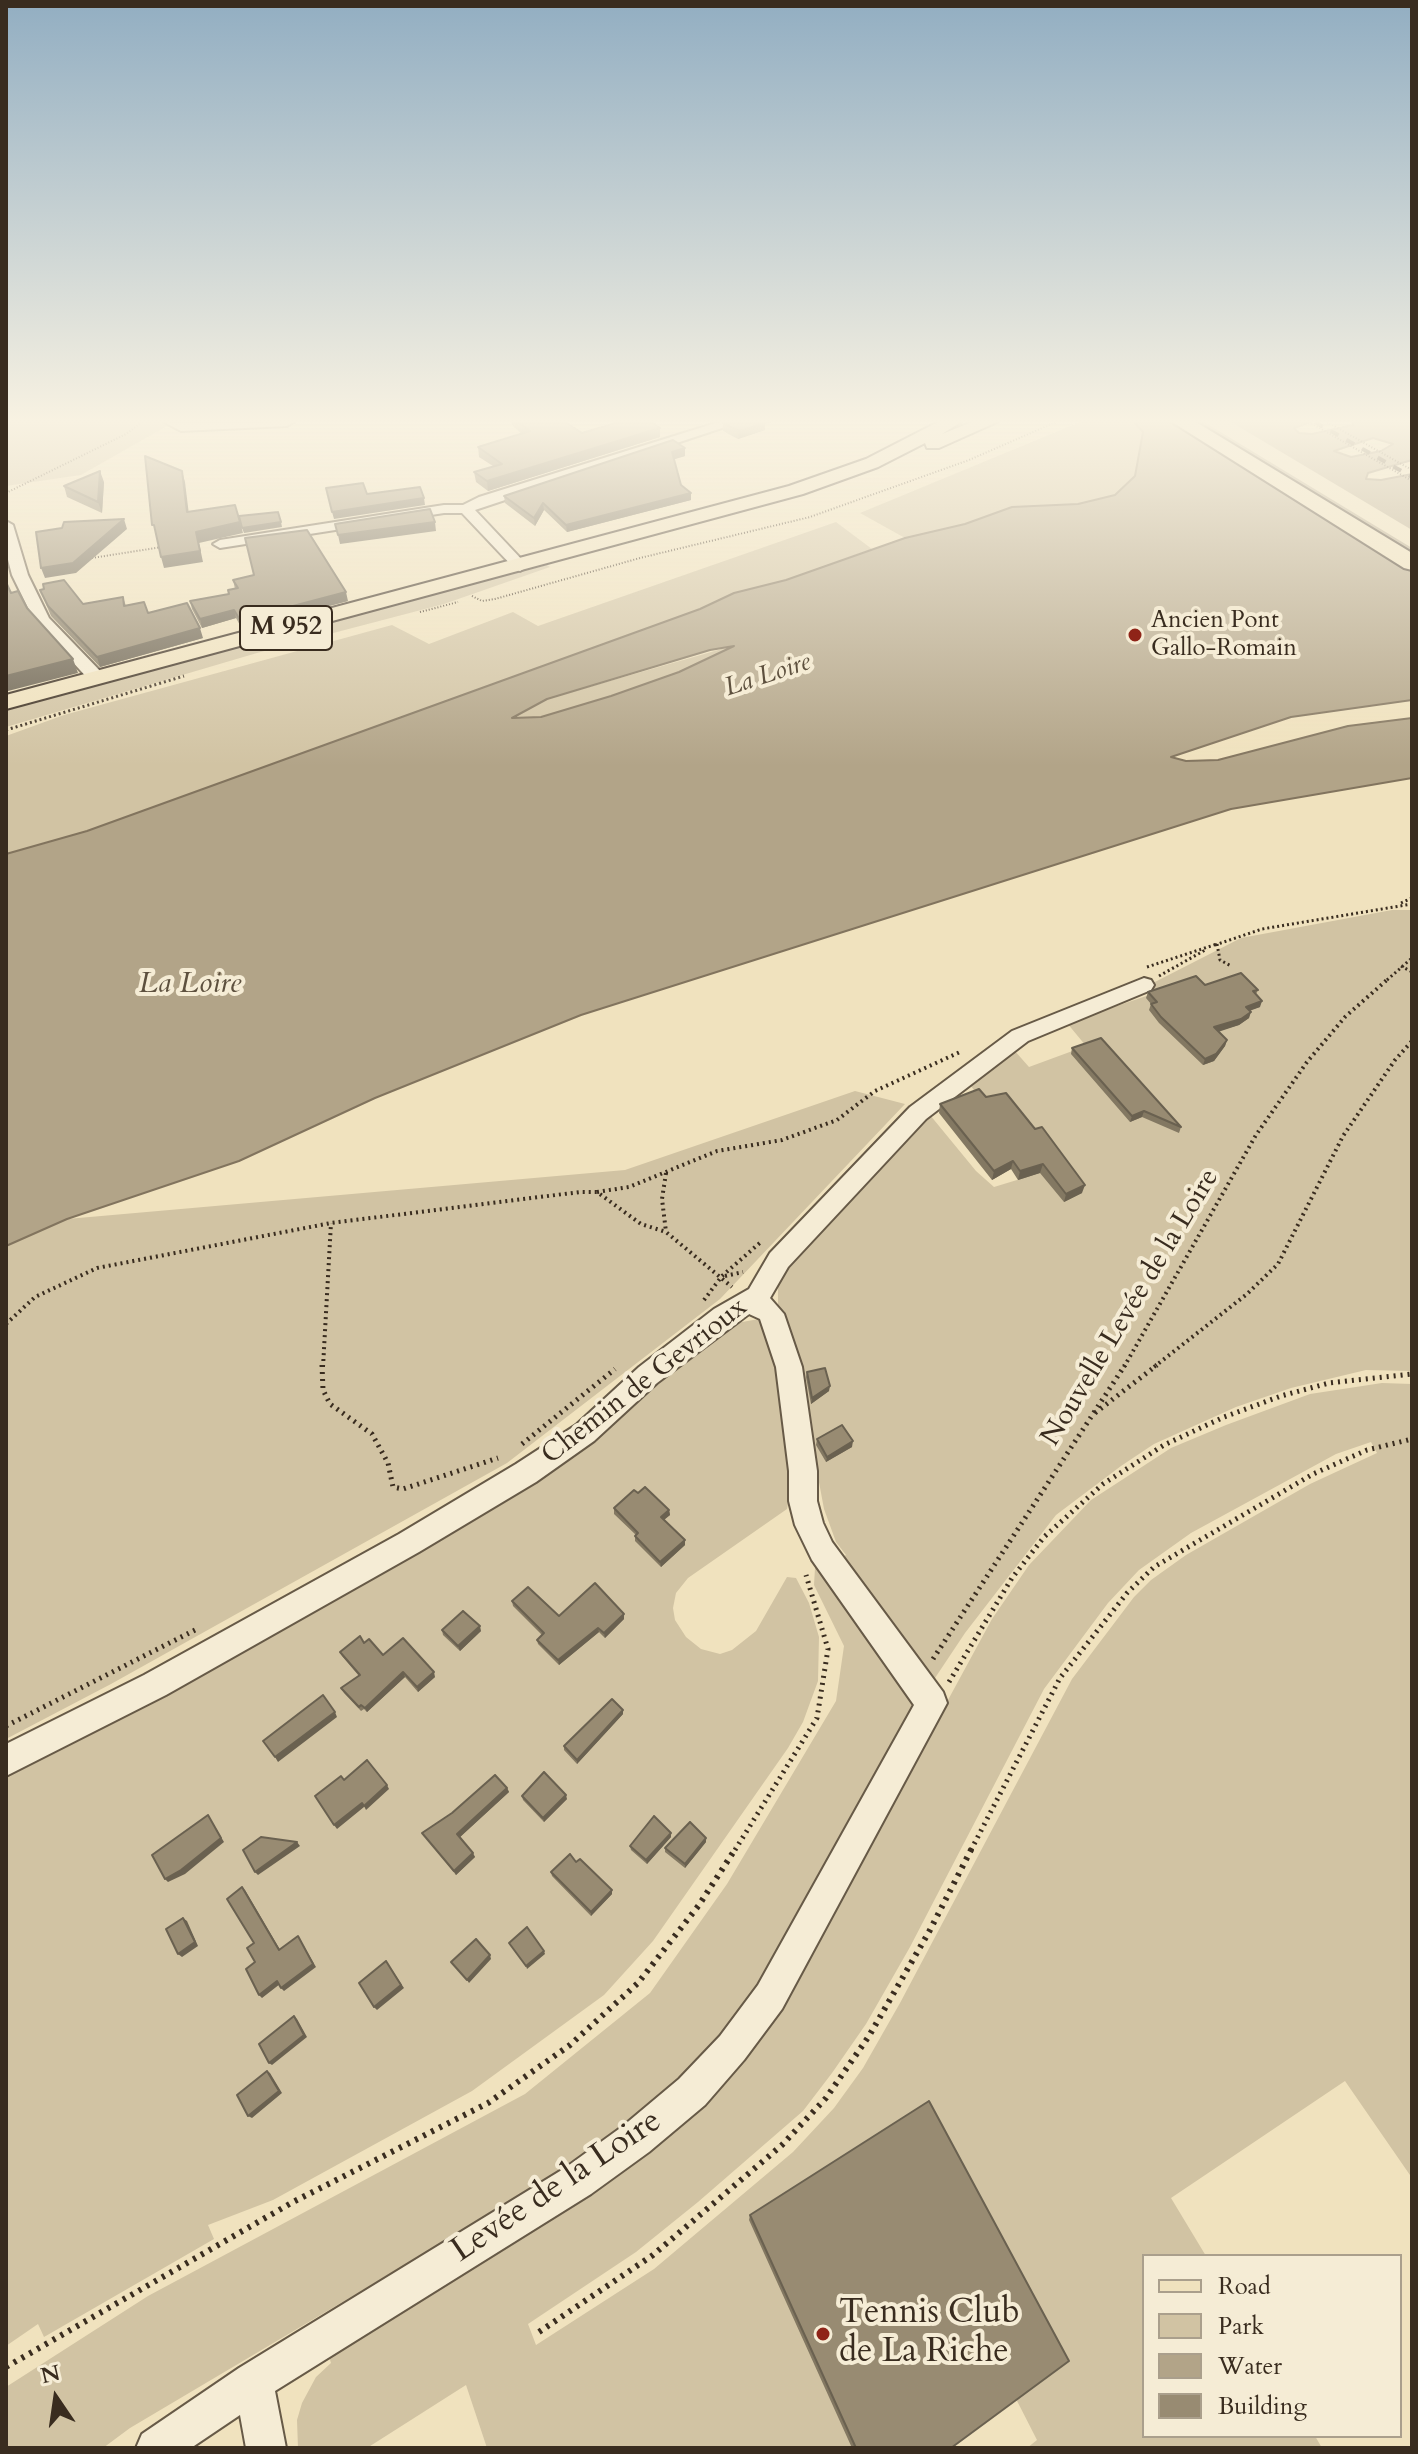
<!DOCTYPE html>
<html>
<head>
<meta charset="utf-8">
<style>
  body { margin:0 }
  #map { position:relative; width:1418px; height:2454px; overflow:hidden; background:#f0e2be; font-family:Cardo,serif }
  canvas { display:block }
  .frame { position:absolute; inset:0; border:8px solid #392c1f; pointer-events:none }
  .legend { position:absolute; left:1142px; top:2254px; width:260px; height:184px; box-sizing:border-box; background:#f5ecd5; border:2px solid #aa9f8c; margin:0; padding:10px 14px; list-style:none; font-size:24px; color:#392c1f }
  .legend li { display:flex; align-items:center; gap:16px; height:40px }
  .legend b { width:40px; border:2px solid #aa9f8c }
  .north { position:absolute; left:16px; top:2358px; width:80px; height:80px; -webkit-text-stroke:6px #f5ecd5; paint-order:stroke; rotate:347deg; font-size:22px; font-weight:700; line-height:32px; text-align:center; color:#392c1f }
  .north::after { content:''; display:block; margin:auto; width:28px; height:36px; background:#392c1f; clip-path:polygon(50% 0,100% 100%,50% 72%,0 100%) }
</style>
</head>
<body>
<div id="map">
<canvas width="1418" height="2454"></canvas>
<div class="frame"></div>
<ul class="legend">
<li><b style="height:10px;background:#f0e2be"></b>Road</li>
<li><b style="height:22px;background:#d1c3a3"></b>Park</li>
<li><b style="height:22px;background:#b2a488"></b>Water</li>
<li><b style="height:22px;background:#988b72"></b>Building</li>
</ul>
<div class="north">N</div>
</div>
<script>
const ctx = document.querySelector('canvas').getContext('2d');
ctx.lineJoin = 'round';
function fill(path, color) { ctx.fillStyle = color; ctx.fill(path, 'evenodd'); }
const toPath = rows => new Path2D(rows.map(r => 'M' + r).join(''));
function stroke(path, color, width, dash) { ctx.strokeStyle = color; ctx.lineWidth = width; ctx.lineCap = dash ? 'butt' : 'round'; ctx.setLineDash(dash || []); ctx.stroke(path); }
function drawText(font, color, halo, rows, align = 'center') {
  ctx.font = font + ' Cardo,serif'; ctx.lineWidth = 8; ctx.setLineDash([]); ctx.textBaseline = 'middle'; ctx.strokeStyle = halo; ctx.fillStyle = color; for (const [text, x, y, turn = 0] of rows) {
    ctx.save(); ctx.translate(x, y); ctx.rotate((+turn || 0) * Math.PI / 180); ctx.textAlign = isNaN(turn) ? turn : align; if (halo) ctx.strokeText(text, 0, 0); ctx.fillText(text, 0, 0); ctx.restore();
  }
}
fill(toPath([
  [6,422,174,422,81,475,6,486],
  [1080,422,1134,422,1143,432,1135,476,1115,495,1078,504,1012,507,965,524,905,538,860,513],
  [836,522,872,549,786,580,734,593,700,609,87,831,6,854,6,736,64,715,392,625,429,644,513,612,538,626],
  [547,565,550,567,444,604,257,653,6,727,6,707],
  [739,644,679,672,611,696,541,717,511,718,547,699],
  [1392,910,1412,910,1412,1371,1366,1370,1291,1388,1236,1407,1154,1444,1121,1466,1056,1515,965,1633,933,1681,843,1557,846,1555,836,1542,824,1509,805,1407,778,1310,778,1284,788,1263,894,1149,909,1140,930,1115,976,1171,994,1187,1040,1173,970,1085,1014,1050,1029,1067,1086,1046,1067,1023,1155,993,1149,985,1241,938],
  [855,1091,905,1104,720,1299,507,1463,111,1684,6,1739,6,1246,67,1219,625,1170],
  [759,1319,766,1326,776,1352,793,1481,787,1509,688,1578,676,1593,673,1608,675,1620,686,1637,701,1649,720,1654,732,1650,756,1631,787,1577,796,1578,809,1603,819,1637,818,1681,803,1722,788,1748,653,1941,604,1995,472,2091,273,2200,208,2225,214,2239,44,2337,38,2324,6,2346,6,1771,510,1494,725,1325],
  [1382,1383,1412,1384,1412,2178,1345,2081,1171,2198,1206,2256,1144,2256,1144,2436,1315,2436,1322,2448,1027,2448,1037,2440,1014,2395,852,2448,487,2448,466,2385,367,2448,298,2448,297,2420,302,2403,316,2377,331,2363,328,2353,619,2167,854,1873,992,1619,1029,1565,1091,1500,1171,1448,1226,1425,1310,1394],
  [1371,1442,1377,1453,1310,1484,1186,1555,1151,1580,1134,1597,1072,1679,900,2003,863,2068,834,2108,793,2152,654,2269,536,2345,528,2324,636,2252,698,2202,803,2111,832,2073,866,2024,910,1947,1044,1689,1108,1603,1139,1570,1191,1533,1336,1454],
  [815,1568,823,1568,912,1697,914,1708,776,1959,716,2041,644,2112,555,2176,130,2428,103,2448,6,2448,6,2387,148,2296,525,2094,650,1993,727,1884,836,1701,844,1646,814,1585]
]), '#d1c3a3');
const water = toPath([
  [1134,422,1311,422,1294,428,1299,433,1312,434,1353,425,1353,422,1412,422,1412,460,1368,473,1366,479,1381,480,1412,474,1412,700,1291,717,1171,757,1186,761,1218,760,1348,726,1412,718,1412,778,1231,809,581,1015,375,1098,239,1161,67,1219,6,1246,6,854,87,831,700,609,734,593,786,580,905,538,965,524,1012,507,1078,504,1115,495,1135,476,1143,432,1134,422],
  [1373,438,1393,444,1381,451,1351,457,1334,451,1373,438],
  [734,646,679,672,611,696,541,717,512,718,547,699,710,650,734,646]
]);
fill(water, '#b2a488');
stroke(water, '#82745e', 2);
fill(toPath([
  [1204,422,1231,422,1412,530,1412,548]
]), '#f0e2be');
const minor = toPath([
  [164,422,183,423,294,422,287,426,181,431,164,422],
  [719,422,740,422,475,510,525,563,528,566,520,571,515,569,462,513,444,513,220,548,213,544,220,540,444,505,463,505,479,497,719,422],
  [6,521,13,525,28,575,49,618,103,674,105,678,103,682,91,682,34,620,12,575,6,552,6,521],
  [1144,978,1151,980,1154,985,1151,990,1028,1041,926,1119,788,1267,770,1298,784,1314,802,1367,817,1471,817,1501,823,1523,832,1542,943,1692,947,1703,782,2009,744,2060,705,2105,649,2152,591,2194,275,2391,286,2448,246,2448,240,2415,191,2448,136,2448,142,2434,239,2368,565,2168,623,2126,679,2079,720,2036,758,1985,914,1705,812,1560,795,1525,789,1501,789,1471,776,1367,760,1319,749,1314,657,1383,594,1441,536,1482,419,1552,166,1695,6,1776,6,1744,144,1675,399,1534,516,1464,576,1425,639,1367,714,1309,749,1289,770,1253,910,1107,1012,1031,1144,978]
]);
const major = toPath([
  [938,422,961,422,942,434,972,422,997,422,939,448,927,448,925,443,878,467,803,494,6,709,6,695,789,486,866,459,938,422]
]);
const highway = toPath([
  [1172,422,1196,422,1412,553,1412,570,1404,568,1172,422]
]);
stroke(minor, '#675a47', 4);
stroke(major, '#392c1f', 4);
stroke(highway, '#392c1f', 4);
stroke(toPath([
  [1309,422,1412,481],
  [1327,422,1412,470],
  [6,493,126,434,142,422],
  [92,558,162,547],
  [472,596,482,601,495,599,640,558,810,517,969,460,1056,422],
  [420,612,458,602]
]), '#392c1f', 2, [1, 2]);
stroke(toPath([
  [6,730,184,676],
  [1401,903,1412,898],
  [1217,944,1220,960,1231,966],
  [1215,945,1262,929,1412,904],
  [1401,966,1412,972],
  [1147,967,1217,944],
  [1159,976,1207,949],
  [1387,980,1412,958]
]), '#392c1f', 3, [2, 3]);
stroke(toPath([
  [666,1173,662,1199,666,1232],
  [597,1192,629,1187,717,1151,782,1140,837,1120,875,1091,960,1052],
  [725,1276,743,1272],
  [704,1300,722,1276,762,1241],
  [6,1324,35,1297,97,1268,331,1223,580,1192,597,1192,641,1224,666,1232,732,1287],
  [323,1367,331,1223],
  [1124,1367,1256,1135,1307,1062,1345,1017,1389,978],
  [1154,1367,1247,1294,1278,1264,1343,1136,1395,1060,1412,1041]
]), '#392c1f', 4, [2, 4]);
stroke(toPath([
  [322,1365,323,1390,330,1404,372,1434,388,1463,393,1487,403,1489,498,1458],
  [1095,1413,1157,1365],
  [522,1444,615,1369],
  [933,1659,1125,1365],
  [949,1682,1012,1578,1044,1537,1103,1484,1164,1445,1224,1417,1281,1396,1329,1383,1412,1374],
  [6,1726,195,1630],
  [735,1850,817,1718,828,1649,806,1575],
  [971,1850,1060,1678,1127,1593,1154,1567,1313,1474,1367,1450,1412,1439]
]), '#392c1f', 5, [2, 5]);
stroke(toPath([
  [539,2332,653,2255,782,2145,826,2098,869,2036,930,1930,972,1848],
  [6,2367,293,2202,488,2103,570,2045,638,1983,699,1905,736,1848]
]), '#392c1f', 6, [3, 6]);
fill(minor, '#f5ecd5');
fill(major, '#f0e2be');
fill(highway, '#f0e2be');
stroke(toPath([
  [1315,422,1412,477]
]), '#392c1f', 4, [9, 9]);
fill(toPath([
  [512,422,565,422,582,433,660,437,488,491,476,482,474,472,493,466,479,457,478,447,522,434,512,425],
  [723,423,765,424,765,430,738,439,723,431],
  [685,448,685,456,674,459,681,485,691,500,567,532,544,510,535,526,505,503,504,496],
  [104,482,102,513,67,497,64,486],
  [233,580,348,601,242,629,236,618,202,628,192,609,190,601,228,594,228,590,235,589],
  [40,590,83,604,123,597,126,606,148,613,203,638,100,667,51,616],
  [1205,985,1258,990,1256,994,1260,1007,1250,1010,1249,1018,1239,1025,1218,1031,1227,1040,1225,1046,1214,1061,1203,1065,1159,1023,1149,1010,1151,1004,1146,998,1148,992],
  [1072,1048,1181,1127,1179,1133,1142,1117,1130,1122,1071,1054],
  [986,1097,1082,1193,1064,1202,1040,1173,1018,1180,1011,1169,992,1180,939,1113,940,1104],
  [807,1372,829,1391,811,1404,806,1377],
  [817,1439,852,1447,826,1462,816,1445],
  [638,1493,669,1510,670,1515,664,1520,685,1540,685,1545,661,1567,635,1541,635,1536,636,1535,614,1514,614,1508],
  [512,1601,559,1616,624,1614,624,1619,605,1638,599,1632,559,1665,538,1644,537,1640,542,1635,513,1606],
  [442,1630,481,1631,460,1651,443,1635],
  [364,1643,383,1655,435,1677,418,1692,405,1677,367,1712,364,1709,361,1711,344,1693,341,1688,359,1676,342,1656,340,1652],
  [623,1710,623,1714,577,1764,564,1750,564,1746],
  [507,1788,509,1792,460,1837,475,1857,456,1875,422,1833],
  [522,1796,567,1799,544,1822,523,1800],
  [671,1833,671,1837,647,1864,631,1850,630,1846],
  [706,1842,685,1868,665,1852,665,1848],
  [576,1862,612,1894,591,1916,552,1876,551,1872],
  [750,2215,951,2448,852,2448,749,2220]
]), '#837862');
fill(toPath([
  [757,422,773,422,765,424,765,430,738,439,739,431],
  [660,428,660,437,488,491,487,481],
  [685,448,685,456,672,460,672,452],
  [100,471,104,482,102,513,98,502],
  [182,471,185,482,190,523,187,512],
  [691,493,691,500,567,532,566,525],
  [424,498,425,505,334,519,332,512],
  [543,503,544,510,535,526,534,518],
  [124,519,127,529,76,573,45,578,41,568],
  [240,522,243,533,199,543,203,562,164,568,161,557,196,532],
  [281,522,282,527,244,533,242,528],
  [435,522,436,531,340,544,338,535],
  [346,592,348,601,242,629,240,620],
  [234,610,236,618,202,628,200,619],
  [200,628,203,638,100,667,97,657],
  [73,659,78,673,8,691,6,688,6,676],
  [1262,1001,1260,1007,1244,1013,1246,1007],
  [1251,1012,1249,1018,1239,1025,1212,1034,1214,1027],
  [1227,1040,1225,1046,1214,1061,1203,1065,1205,1059],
  [1144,1111,1142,1117,1130,1122,1132,1116],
  [1013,1161,1011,1169,992,1180,994,1171],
  [1043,1164,1040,1173,1018,1180,1020,1171],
  [1085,1185,1082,1193,1064,1202,1066,1194],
  [830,1386,829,1391,811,1404,812,1398],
  [853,1441,852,1447,826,1462,827,1457],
  [669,1510,670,1515,661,1522,661,1517],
  [685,1540,685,1545,661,1567,660,1562],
  [624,1614,624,1619,605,1638,604,1633],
  [480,1626,481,1631,460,1651,458,1646],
  [598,1628,599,1632,559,1665,558,1660],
  [403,1672,405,1677,367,1712,365,1708],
  [434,1672,435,1677,418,1692,417,1687],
  [623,1710,623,1714,577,1764,577,1760],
  [335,1712,337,1717,278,1762,275,1757],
  [387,1785,389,1789,366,1810,364,1806],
  [507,1788,509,1792,459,1838,457,1834],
  [566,1795,567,1799,544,1822,543,1818],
  [362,1803,364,1807,337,1829,334,1825],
  [208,1815,224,1842,185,1874,168,1882,165,1879],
  [671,1833,671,1837,647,1864,646,1860],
  [706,1838,706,1842,685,1868,685,1864],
  [297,1842,300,1846,258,1875,255,1872],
  [473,1853,475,1857,456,1875,454,1871],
  [242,1887,245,1890,282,1953,279,1950],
  [612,1890,612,1894,591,1916,591,1912],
  [183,1918,187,1921,198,1946,182,1957,178,1954],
  [298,1936,316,1967,284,1991,281,1988],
  [544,1951,545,1954,527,1969,526,1966],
  [490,1955,491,1959,469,1983,467,1980],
  [386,1961,404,1988,377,2010,374,2007],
  [277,1981,280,1984,262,1998,259,1995],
  [294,2016,297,2019,307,2037,272,2065,269,2063],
  [267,2071,270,2073,282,2093,252,2118,248,2116]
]), '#6a6150');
const building = toPath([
  [518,422,565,422,582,433,619,422,651,422,660,428,487,481,474,472,502,464,478,447,530,431,518,422],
  [727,422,763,422,765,423,739,431,723,423,727,422],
  [673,440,685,448,672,452,681,485,691,493,566,525,543,503,534,518,504,496,673,440],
  [145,456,182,471,187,512,235,505,240,522,196,532,200,551,161,557,154,525,152,525,145,456],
  [100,471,98,502,64,486,100,471],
  [363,483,367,494,420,487,424,498,332,512,326,488,363,483],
  [430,509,435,522,338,535,335,524,430,509],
  [278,512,281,522,242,528,239,516,278,512],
  [124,519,73,563,41,568,36,532,62,528,64,522,124,519],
  [307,530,346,592,240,620,234,610,200,619,190,601,229,594,228,590,238,588,233,580,254,575,245,538,307,530],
  [64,580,83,604,123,597,124,606,144,602,148,613,187,603,200,628,97,657,48,606,40,590,44,589,43,584,64,580],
  [6,582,11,593,18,591,27,608,73,659,6,676,6,582],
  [1241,973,1258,990,1253,991,1262,1001,1246,1007,1251,1012,1241,1019,1214,1027,1227,1040,1216,1054,1205,1059,1161,1017,1151,1004,1157,1002,1148,992,1196,976,1205,985,1241,973],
  [1101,1038,1181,1127,1144,1111,1132,1116,1072,1048,1101,1038],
  [979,1089,986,1097,1006,1093,1035,1129,1042,1127,1085,1185,1066,1194,1043,1164,1020,1171,1013,1161,994,1171,940,1104,979,1089],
  [825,1368,830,1386,812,1398,807,1372,825,1368],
  [842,1425,853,1441,827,1457,817,1439,842,1425],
  [645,1487,669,1510,661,1517,685,1540,660,1562,635,1536,638,1533,614,1508,634,1490,638,1493,645,1487],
  [595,1583,624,1614,604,1633,598,1628,558,1660,537,1640,544,1633,512,1601,528,1587,559,1616,595,1583],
  [463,1611,480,1626,458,1646,442,1630,463,1611],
  [360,1636,364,1643,369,1639,383,1655,403,1638,434,1672,417,1687,403,1672,365,1708,361,1705,359,1707,341,1688,360,1675,340,1652,360,1636],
  [323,1695,335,1712,275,1757,263,1741,323,1695],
  [612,1699,623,1710,577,1760,564,1746,612,1699],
  [367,1760,387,1785,364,1806,362,1803,334,1825,315,1796,341,1776,344,1780,367,1760],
  [544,1772,566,1795,543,1818,522,1796,544,1772],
  [495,1775,507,1788,457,1834,473,1853,454,1871,422,1833,452,1813,495,1775],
  [208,1815,221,1838,181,1870,165,1879,152,1855,208,1815],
  [654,1816,671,1833,646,1860,630,1846,654,1816],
  [690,1822,706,1838,685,1864,665,1848,690,1822],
  [261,1837,297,1842,255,1872,243,1850,261,1837],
  [570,1854,576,1862,580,1859,612,1890,591,1912,551,1872,570,1854],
  [242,1887,279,1950,298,1936,313,1964,281,1988,277,1981,259,1995,246,1969,255,1962,247,1948,254,1943,227,1899,242,1887],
  [183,1918,195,1942,178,1954,166,1929,183,1918],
  [527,1927,544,1951,526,1966,509,1943,527,1927],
  [476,1939,490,1955,467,1980,451,1962,476,1939],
  [386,1961,401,1985,374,2007,359,1983,386,1961],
  [294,2016,304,2035,269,2063,259,2044,294,2016],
  [267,2071,279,2091,248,2116,237,2095,267,2071],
  [929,2101,1069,2361,951,2448,856,2448,750,2215,929,2101]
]);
fill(building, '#988b72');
stroke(building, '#6a6150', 2);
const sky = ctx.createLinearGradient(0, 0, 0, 766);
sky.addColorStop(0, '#92aec2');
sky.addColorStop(0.55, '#f8f2e2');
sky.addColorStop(1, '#f8f2e200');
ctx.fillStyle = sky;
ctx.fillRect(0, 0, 1418, 766);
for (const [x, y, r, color] of [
  [1135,635,8,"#8f2418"],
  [823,2334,8,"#8f2418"]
]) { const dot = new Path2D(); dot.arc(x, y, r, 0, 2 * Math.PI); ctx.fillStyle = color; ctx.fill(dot); stroke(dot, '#f5ecd5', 3); }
drawText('24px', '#392c1f', '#f5ecd5', [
  ["Ancien Pont",1151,621],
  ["Gallo-Romain",1151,649]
], 'left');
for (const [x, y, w] of [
  [286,628,92]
]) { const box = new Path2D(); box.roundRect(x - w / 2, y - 22, w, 44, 6); ctx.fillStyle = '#f5ecd5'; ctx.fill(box); stroke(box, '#392c1f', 2); }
drawText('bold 26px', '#392c1f', null, [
  ["M 952",286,628]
]);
drawText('italic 26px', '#5d503e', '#f5ecd5', [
  ["La Loire",768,676,-18]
]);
drawText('28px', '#392c1f', '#f5ecd5', [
  ["Nouvelle Levée de la Loire",1131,1308,-59],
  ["Chemin de Gevrioux",645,1382,-38]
]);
drawText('italic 30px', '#5d503e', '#f5ecd5', [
  ["La Loire",190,985]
]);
drawText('34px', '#392c1f', '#f5ecd5', [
  ["Levée de la Loire",557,2187,-34]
]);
drawText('34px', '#392c1f', '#f5ecd5', [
  ["Tennis Club",839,2314],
  ["de La Riche",839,2353]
], 'left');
</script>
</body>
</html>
